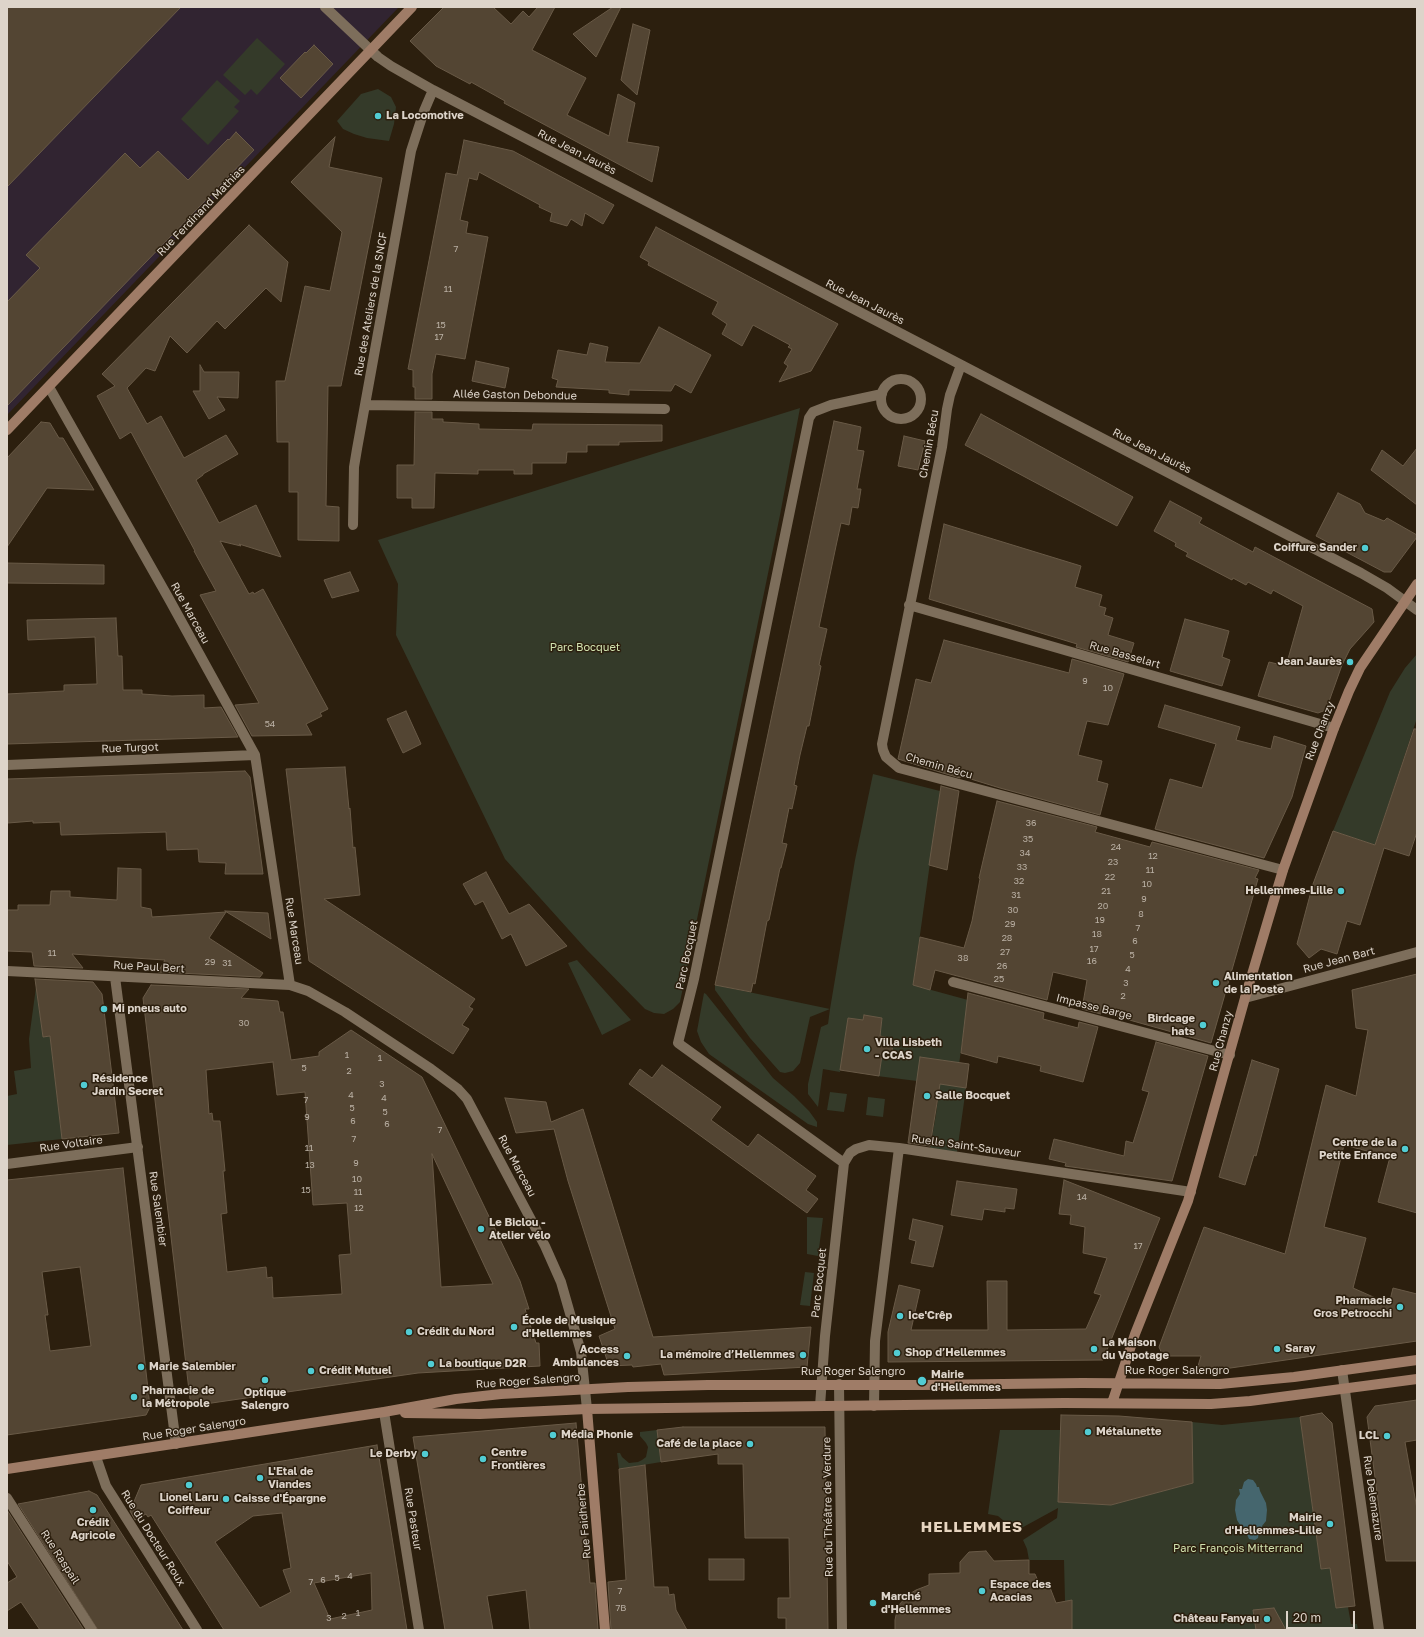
<!DOCTYPE html>
<html>
<head>
<meta charset="utf-8">
<style>
  body { margin:0 }
  #map { position:relative; width:1424px; height:1637px; overflow:hidden; background:#2c1f0e; font-family:"Golos Text",sans-serif }
  canvas { display:block }
  .frame { position:absolute; inset:0; border:8px solid #ddd4ca; pointer-events:none }
  .scale { position:absolute; left:1286px; top:1611px; width:69px; height:18px; box-sizing:border-box; border:2px solid #ddd4ca; border-top:0; padding-left:5px; font-size:12px; line-height:14px; white-space:nowrap; color:#ddd4ca; -webkit-text-stroke:3px #2c1f0e; paint-order:stroke }
</style>
</head>
<body>
<div id="map">
<canvas width="1424" height="1637"></canvas>
<div class="frame"></div>
<div class="scale">20 m</div>
</div>
<script>
const ctx = document.querySelector('canvas').getContext('2d');
ctx.lineJoin = 'round';
function fill(path, color) { ctx.fillStyle = color; ctx.fill(path, 'evenodd'); }
const toPath = rows => new Path2D(rows.map(r => 'M' + r).join(''));
function stroke(path, color, width, dash) { ctx.strokeStyle = color; ctx.lineWidth = width; ctx.lineCap = dash ? 'butt' : 'round'; ctx.setLineDash(dash || []); ctx.stroke(path); }
function drawText(font, color, halo, rows, align = 'center') {
  ctx.font = font + ' "Golos Text",sans-serif'; ctx.lineWidth = 3; ctx.setLineDash([]); ctx.textBaseline = 'middle'; ctx.strokeStyle = halo; ctx.fillStyle = color; for (const [text, x, y, turn = 0] of rows) {
    ctx.save(); ctx.translate(x, y); ctx.rotate((+turn || 0) * Math.PI / 180); ctx.textAlign = isNaN(turn) ? turn : align; if (halo) ctx.strokeText(text, 0, 0); ctx.fillText(text, 0, 0); ctx.restore();
  }
}
fill(toPath([
  [7,7,399,7,7,415]
]), '#312431');
fill(toPath([
  [257,38,285,64,257,95,251,89,245,95,223,75],
  [217,80,240,101,234,107,239,111,208,145,181,119],
  [378,89,391,97,396,107,394,124,389,141,367,138,354,134,343,129,337,121,361,94],
  [800,408,780,515,680,1002,673,1009,664,1014,654,1013,645,1009,586,949,505,859,396,635,398,584,378,540],
  [1417,654,1417,718,1375,845,1333,831,1390,692,1405,668],
  [873,774,940,791,913,985,968,1000,956,1086,966,1088,957,1152,930,1149,936,1114,943,1060,917,1081,877,1076,879,1074,880,1055,890,1056,892,1043,889,1038,879,1040,882,1018,864,1015,863,1020,848,1018,840,1072,823,1069,818,1107,808,1094,808,1084,821,1027,828,1024,830,1009,810,1017,800,1063,793,1071,785,1073,780,1072,750,1038,715,990,715,985,830,1009,855,860],
  [577,960,631,1020,602,1035,568,963],
  [36,987,43,1037,50,1036,62,1139,7,1145,7,1096,17,1094,14,1071,31,1068,29,1039],
  [704,993,706,994,773,1078,794,1096,809,1111,817,1122,817,1127,808,1124,709,1054,701,1042,697,1031],
  [830,1092,847,1094,844,1112,827,1110],
  [868,1097,885,1099,883,1117,866,1115],
  [807,1217,823,1218,818,1256,807,1254],
  [805,1272,814,1273,810,1306,800,1305],
  [1300,1417,1321,1569,1330,1568,1336,1608,1348,1607,1351,1624,1357,1624,1358,1630,1072,1630,1072,1601,1065,1601,1064,1560,1029,1560,1027,1549,1023,1540,1057,1518,1058,1508,1016,1531,998,1516,988,1514,1000,1430,1060,1430,1058,1502,1111,1505,1193,1483,1192,1422,1222,1425],
  [657,1430,661,1462,619,1469,617,1453,620,1453,622,1457,629,1463,638,1462,642,1460,646,1457,648,1447,646,1443,640,1436,640,1432]
]), '#343a29');
fill(toPath([
  [1248,1479,1253,1480,1256,1484,1257,1487,1259,1487,1260,1491,1266,1503,1267,1510,1266,1521,1262,1526,1263,1531,1259,1531,1258,1538,1255,1540,1249,1539,1246,1532,1243,1532,1242,1528,1237,1520,1235,1510,1236,1500,1240,1494,1239,1489,1242,1489,1244,1482]
]), '#45666e');
const building = toPath([
  [7,7,181,7,7,187,7,7],
  [444,7,493,7,511,24,523,11,529,17,538,7,555,7,532,50,586,78,567,115,609,136,618,94,635,103,627,142,659,147,652,182,504,103,505,101,471,82,470,84,436,66,410,41,444,7],
  [613,7,621,7,596,57,573,34,613,7],
  [633,24,650,30,637,95,621,80,633,24],
  [314,45,333,64,301,98,280,78,305,52,306,53,314,45],
  [236,132,254,150,7,406,7,302,40,268,26,255,125,153,140,168,158,151,188,180,228,139,229,140,236,132],
  [335,137,329,167,382,178,341,386,328,386,326,506,339,507,339,541,298,540,298,492,289,492,289,442,277,442,276,381,285,381,305,286,330,291,342,232,291,182,335,137],
  [464,140,513,151,614,205,603,224,585,213,582,226,571,219,567,226,550,221,552,213,539,207,540,205,479,172,477,180,469,178,460,220,468,222,466,233,488,237,465,359,436,354,432,374,432,399,415,399,415,387,413,387,413,370,408,369,446,173,457,175,464,140],
  [249,225,288,262,281,302,266,288,225,329,217,321,187,353,170,336,155,371,146,368,127,388,147,424,161,416,184,458,226,435,238,454,203,474,203,475,196,480,219,523,256,505,281,557,239,544,241,546,220,541,249,594,253,592,254,594,263,589,328,709,320,713,322,716,306,724,312,735,252,736,235,705,259,703,200,595,216,591,194,551,195,551,131,432,120,439,97,396,115,386,102,374,249,225],
  [656,227,838,324,811,371,779,382,788,366,784,363,792,349,788,347,790,345,753,325,742,346,722,334,727,324,712,314,718,302,648,265,649,262,640,257,656,227],
  [659,327,711,355,691,393,675,384,671,391,629,390,629,395,609,393,609,390,556,387,558,380,552,378,558,350,587,355,590,343,608,347,605,362,640,363,659,327],
  [476,361,509,368,505,388,472,381,476,361],
  [200,365,204,372,239,372,238,398,217,397,225,410,209,419,193,391,200,391,200,365],
  [415,412,432,412,432,419,443,419,443,422,479,424,479,429,532,430,533,424,662,425,662,441,619,442,619,445,587,445,587,452,567,452,566,463,532,463,532,474,514,474,514,470,478,470,478,474,435,473,434,508,412,508,412,498,397,498,397,465,414,465,415,412],
  [981,414,1133,497,1117,526,965,445,981,414],
  [834,421,861,427,857,450,864,451,857,489,861,489,858,508,852,507,849,525,841,523,836,546,819,627,827,629,819,665,821,666,809,726,807,726,800,755,794,785,797,786,792,809,789,808,782,843,787,844,781,868,780,868,769,920,767,921,755,984,753,983,751,992,715,985,834,421],
  [41,422,50,423,59,438,63,438,94,490,47,488,7,547,7,458,41,422],
  [904,436,925,441,918,470,898,466,904,436],
  [1417,448,1417,505,1371,470,1382,450,1403,466,1417,448],
  [1338,493,1360,504,1365,513,1384,521,1387,518,1417,535,1417,537,1391,572,1384,572,1316,536,1338,493],
  [1170,501,1202,518,1199,523,1253,552,1255,547,1372,609,1374,622,1350,649,1342,665,1326,710,1318,713,1258,696,1269,662,1286,666,1303,606,1273,590,1271,594,1248,582,1246,585,1233,578,1232,580,1186,556,1188,553,1175,546,1176,543,1154,531,1170,501],
  [944,524,1081,566,1075,587,1102,595,1099,606,1106,608,1104,615,1113,618,1108,635,1134,643,1128,662,1076,647,1077,644,929,599,944,524],
  [7,563,104,565,104,584,7,583,7,563],
  [350,572,359,591,332,598,324,580,350,572],
  [116,618,118,656,122,656,123,690,142,690,142,694,172,696,204,695,204,708,221,707,238,737,7,744,7,694,64,691,64,685,97,684,95,637,28,640,27,620,116,618],
  [1185,619,1229,631,1222,657,1230,660,1222,686,1170,671,1185,619],
  [944,640,1069,673,1072,659,1124,674,1108,725,1087,721,1078,755,1102,761,1097,781,1108,784,1100,815,1000,788,961,776,960,778,943,773,898,759,916,679,931,683,944,640],
  [1165,705,1240,727,1236,740,1271,749,1274,736,1306,746,1292,797,1264,858,1155,829,1170,779,1202,788,1216,744,1158,727,1165,705],
  [406,711,421,744,403,753,387,719,406,711],
  [1414,729,1417,729,1417,832,1409,856,1384,848,1360,925,1347,921,1337,954,1321,949,1309,958,1297,944,1313,884,1333,831,1375,845,1414,729],
  [345,767,349,809,350,808,353,848,355,847,360,895,324,899,475,999,469,1007,473,1009,462,1025,469,1029,453,1054,309,961,286,769,345,767],
  [245,771,250,777,263,874,225,874,226,863,199,862,198,849,167,850,166,832,61,835,60,822,33,823,33,821,8,823,7,779,245,771],
  [941,786,959,791,947,870,929,865,941,786],
  [997,801,1097,827,1095,832,1150,847,1152,842,1259,870,1255,878,1258,879,1211,1043,1101,1012,1101,1014,1082,1009,1087,980,1053,972,1047,1000,935,970,930,990,913,985,920,937,964,948,972,921,980,879,979,878,997,801],
  [118,868,141,869,141,907,151,909,152,917,226,912,209,938,263,973,260,977,158,972,165,960,72,954,83,968,34,966,32,952,7,951,7,910,18,910,18,905,50,905,51,891,70,891,70,897,117,900,118,868],
  [486,872,509,914,529,904,567,946,526,966,511,934,502,939,483,901,475,905,463,884,486,872],
  [225,911,268,913,271,939,225,911],
  [1417,974,1417,1213,1378,1202,1390,1157,1344,1145,1324,1227,1366,1238,1353,1288,1389,1304,1393,1288,1417,1294,1417,1341,1196,1373,1201,1356,1163,1356,1159,1347,1204,1227,1285,1254,1326,1085,1356,1096,1368,1030,1356,1028,1352,990,1417,974],
  [35,979,93,982,102,994,119,1133,62,1139,50,1036,43,1037,35,979],
  [151,985,249,989,241,998,278,1001,280,1012,283,1012,291,1060,319,1056,319,1052,351,1030,422,1077,520,1281,529,1309,525,1309,536,1343,539,1343,540,1366,418,1373,198,1405,190,1399,143,998,151,985],
  [273,1062,277,1095,305,1092,313,1205,347,1203,351,1254,339,1255,342,1294,273,1298,272,1277,267,1278,266,1267,227,1272,221,1214,227,1213,223,1171,225,1171,220,1121,213,1121,212,1113,209,1114,206,1070,273,1062],
  [432,1154,493,1284,441,1287,432,1154],
  [968,993,1044,1013,1043,1019,1078,1028,1079,1022,1098,1027,1083,1082,1040,1071,1041,1066,998,1056,997,1063,961,1053,968,993],
  [864,1015,882,1018,880,1036,889,1038,895,1057,882,1055,879,1076,840,1070,848,1018,863,1020,864,1015],
  [1156,1042,1208,1056,1172,1181,1065,1166,1066,1163,1049,1159,1054,1139,1124,1156,1126,1141,1133,1143,1149,1092,1142,1090,1156,1042],
  [920,1057,969,1064,966,1088,940,1084,930,1146,908,1143,920,1057],
  [1252,1060,1279,1069,1256,1156,1254,1155,1245,1185,1219,1177,1252,1060],
  [662,1065,721,1107,711,1120,748,1147,758,1134,816,1176,806,1190,818,1199,807,1213,629,1084,640,1069,652,1078,662,1065],
  [505,1098,546,1102,551,1122,583,1109,653,1337,811,1327,807,1367,664,1375,661,1364,633,1367,632,1365,609,1366,599,1336,615,1329,568,1181,554,1129,516,1133,505,1098],
  [123,1168,150,1407,146,1415,7,1435,7,1180,123,1168],
  [80,1267,91,1346,50,1351,45,1315,48,1315,42,1272,80,1267],
  [1064,1180,1160,1218,1103,1360,888,1362,888,1332,899,1285,920,1290,911,1330,988,1330,987,1281,1007,1281,1007,1330,1086,1329,1101,1295,1094,1293,1107,1258,1083,1253,1085,1227,1070,1224,1071,1215,1059,1214,1064,1180],
  [957,1181,1017,1189,1014,1209,1005,1208,1005,1212,984,1209,982,1220,951,1215,957,1181],
  [913,1219,943,1226,933,1267,911,1263,916,1241,909,1239,913,1219],
  [1417,1400,1417,1440,1405,1442,1417,1509,1417,1561,1386,1561,1367,1417,1375,1406,1417,1400],
  [1322,1413,1332,1423,1355,1606,1336,1608,1330,1568,1321,1569,1300,1417,1322,1413],
  [1061,1415,1119,1416,1192,1422,1193,1483,1111,1505,1058,1502,1061,1415],
  [576,1423,590,1583,595,1583,598,1630,530,1630,526,1590,487,1596,493,1630,445,1630,413,1437,576,1423],
  [683,1427,825,1427,828,1630,786,1630,786,1618,778,1618,778,1598,790,1598,789,1538,745,1538,743,1464,718,1464,718,1454,661,1462,657,1430,683,1427],
  [377,1445,407,1630,224,1630,151,1515,148,1517,146,1514,135,1520,130,1511,141,1485,377,1445],
  [282,1513,291,1568,283,1570,291,1592,260,1608,215,1542,253,1516,282,1513],
  [371,1573,372,1610,330,1619,314,1583,371,1573],
  [645,1465,654,1587,668,1587,669,1595,674,1594,676,1610,687,1630,611,1630,608,1582,626,1580,619,1469,645,1465],
  [89,1491,97,1495,183,1630,98,1630,18,1504,89,1491],
  [7,1510,84,1630,40,1630,21,1602,7,1611,7,1583,17,1577,7,1561,7,1510],
  [986,1551,994,1561,1029,1560,1029,1574,1035,1574,1041,1588,1049,1585,1056,1603,1072,1600,1072,1630,895,1630,895,1620,898,1606,908,1595,916,1590,929,1585,929,1574,960,1573,960,1562,969,1552,986,1551],
  [709,1559,744,1559,744,1580,709,1580,709,1559],
  [1274,1608,1286,1630,1256,1630,1253,1610,1274,1608]
]);
fill(building, '#534533');
stroke(building, '#695a47', 1);
stroke(toPath([
  [325,7,378,57,391,66,433,90,1361,573,1387,588,1417,610],
  [961,365,950,395,947,409,942,447,882,744,883,750,886,757,899,768,1283,870],
  '881 399a20 20 0 1 1 40 0a20 20 0 1 1-40 0Z',
  [49,387,169,599,255,755,290,985,308,991,345,1012,431,1069,458,1089,467,1099,545,1246,561,1282,581,1352,587,1409],
  [365,405,665,409],
  [353,525,354,467,357,449,411,151,424,111,433,90],
  [909,605,1334,728],
  [7,765,255,755],
  [7,971,290,985],
  [115,977,176,1444],
  [953,982,1230,1055],
  [1245,998,1417,952],
  [844,1163,678,1043,694,979,809,418,813,412,831,405,882,394],
  [7,1164,138,1147],
  [1342,1370,1379,1630],
  [839,1384,842,1630],
  [820,1406,825,1336,844,1163,850,1153,856,1149,869,1145,899,1148,1191,1192],
  [874,1406,875,1341,899,1148],
  [384,1412,419,1630],
  [96,1457,106,1486,197,1630],
  [7,1498,92,1630]
]), '#7d6e5b', 10);
stroke(toPath([
  [7,430,412,7],
  [1112,1403,1135,1334,1188,1201,1245,998,1283,870,1334,728,1349,691,1360,668,1417,584],
  [587,1409,605,1630],
  [405,1413,480,1414,587,1409,1064,1403,1211,1404,1250,1401,1417,1379],
  [7,1469,384,1412,456,1399,501,1394,628,1387,708,1385,923,1385,1082,1383,1220,1384,1294,1377,1417,1360]
]), '#9f7c67', 10);
for (const [x, y, r, color] of [
  [378,116,4,"#51ccd3"],
  [1365,548,4,"#51ccd3"],
  [1350,662,4,"#51ccd3"],
  [1341,891,4,"#51ccd3"],
  [1216,983,4,"#51ccd3"],
  [104,1009,4,"#51ccd3"],
  [1203,1025,4,"#51ccd3"],
  [867,1049,4,"#51ccd3"],
  [84,1085,4,"#51ccd3"],
  [927,1096,4,"#51ccd3"],
  [1405,1149,4,"#51ccd3"],
  [481,1229,4,"#51ccd3"],
  [1400,1307,4,"#51ccd3"],
  [900,1316,4,"#51ccd3"],
  [514,1327,4,"#51ccd3"],
  [409,1332,4,"#51ccd3"],
  [1094,1349,4,"#51ccd3"],
  [1277,1349,4,"#51ccd3"],
  [897,1353,4,"#51ccd3"],
  [803,1355,4,"#51ccd3"],
  [627,1356,4,"#51ccd3"],
  [431,1364,4,"#51ccd3"],
  [141,1367,4,"#51ccd3"],
  [311,1371,4,"#51ccd3"],
  [265,1380,4,"#51ccd3"],
  [922,1381,5,"#51ccd3"],
  [134,1397,4,"#51ccd3"],
  [1088,1432,4,"#51ccd3"],
  [553,1435,4,"#51ccd3"],
  [1387,1436,4,"#51ccd3"],
  [750,1444,4,"#51ccd3"],
  [425,1454,4,"#51ccd3"],
  [483,1459,4,"#51ccd3"],
  [260,1478,4,"#51ccd3"],
  [189,1485,4,"#51ccd3"],
  [226,1499,4,"#51ccd3"],
  [93,1510,4,"#51ccd3"],
  [1330,1524,4,"#51ccd3"],
  [982,1591,4,"#51ccd3"],
  [873,1603,4,"#51ccd3"],
  [1267,1619,4,"#51ccd3"]
]) { const dot = new Path2D(); dot.arc(x, y, r, 0, 2 * Math.PI); ctx.fillStyle = color; ctx.fill(dot); stroke(dot, '#2c1f0e', 1.5); }
drawText('9px', '#bab0a4', null, [
  ["7",456,249],
  ["11",448,289],
  ["15",441,325],
  ["17",439,337],
  ["9",1085,681],
  ["10",1108,688],
  ["54",270,724],
  ["36",1031,823],
  ["35",1028,839],
  ["24",1116,847],
  ["34",1025,853],
  ["12",1153,856],
  ["23",1113,862],
  ["33",1022,867],
  ["11",1150,870],
  ["22",1110,877],
  ["32",1019,881],
  ["10",1147,884],
  ["21",1106,891],
  ["31",1016,895],
  ["9",1144,899],
  ["20",1103,906],
  ["30",1013,910],
  ["8",1141,914],
  ["19",1100,920],
  ["29",1010,924],
  ["7",1138,928],
  ["18",1097,934],
  ["28",1007,938],
  ["6",1135,941],
  ["17",1094,949],
  ["27",1005,952],
  ["11",52,953],
  ["5",1132,955],
  ["38",963,958],
  ["16",1092,961],
  ["29",210,962],
  ["31",227,963],
  ["26",1002,966],
  ["4",1128,969],
  ["25",999,979],
  ["3",1126,983],
  ["2",1123,996],
  ["30",244,1023],
  ["1",347,1055],
  ["1",380,1058],
  ["5",304,1068],
  ["2",349,1071],
  ["3",382,1084],
  ["4",351,1095],
  ["4",384,1098],
  ["7",306,1100],
  ["5",352,1108],
  ["5",385,1112],
  ["9",307,1117],
  ["6",353,1121],
  ["6",387,1124],
  ["7",440,1130],
  ["7",354,1139],
  ["11",309,1148],
  ["9",356,1163],
  ["13",310,1165],
  ["10",357,1179],
  ["15",306,1190],
  ["11",358,1192],
  ["14",1082,1197],
  ["12",359,1208],
  ["17",1138,1246],
  ["4",350,1576],
  ["5",337,1578],
  ["6",323,1580],
  ["7",311,1582],
  ["7",620,1591],
  ["7B",621,1608],
  ["1",358,1613],
  ["2",344,1616],
  ["3",329,1618]
]);
drawText('bold 11px', '#ddd4ca', '#2c1f0e', [
  ["La Locomotive",386,116],
  ["Coiffure Sander",1357,548,"right"],
  ["Jean Jaurès",1342,662,"right"],
  ["Hellemmes-Lille",1333,891,"right"],
  ["Alimentation",1224,977],
  ["de la Poste",1224,990],
  ["Mi pneus auto",112,1009],
  ["Birdcage",1195,1019,"right"],
  ["hats",1195,1032,"right"],
  ["Villa Lisbeth",875,1043],
  ["- CCAS",875,1056],
  ["Résidence",92,1079],
  ["Jardin Secret",92,1092],
  ["Salle Bocquet",935,1096],
  ["Centre de la",1397,1143,"right"],
  ["Petite Enfance",1397,1156,"right"],
  ["Le Biclou -",489,1223],
  ["Atelier vélo",489,1236],
  ["Pharmacie",1392,1301,"right"],
  ["Gros Petrocchi",1392,1314,"right"],
  ["Ice'Crêp",908,1316],
  ["École de Musique",522,1321],
  ["d'Hellemmes",522,1334],
  ["Crédit du Nord",417,1332],
  ["La Maison",1102,1343],
  ["du Vapotage",1102,1356],
  ["Saray",1285,1349],
  ["Access",619,1350,"right"],
  ["Ambulances",619,1363,"right"],
  ["Shop d’Hellemmes",905,1353],
  ["La mémoire d’Hellemmes",795,1355,"right"],
  ["La boutique D2R",439,1364],
  ["Marie Salembier",149,1367],
  ["Crédit Mutuel",319,1371],
  ["Mairie",931,1375],
  ["d'Hellemmes",931,1388],
  ["Pharmacie de",142,1391],
  ["la Métropole",142,1404],
  ["Optique",265,1393,"center"],
  ["Salengro",265,1406,"center"],
  ["Métalunette",1096,1432],
  ["Média Phonie",561,1435],
  ["LCL",1379,1436,"right"],
  ["Café de la place",742,1444,"right"],
  ["Centre",491,1453],
  ["Frontières",491,1466],
  ["Le Derby",417,1454,"right"],
  ["L'Etal de",268,1472],
  ["Viandes",268,1485],
  ["Lionel Laru",189,1498,"center"],
  ["Coiffeur",189,1511,"center"],
  ["Caisse d'Épargne",234,1499],
  ["Mairie",1322,1518,"right"],
  ["d'Hellemmes-Lille",1322,1531,"right"],
  ["Crédit",93,1523,"center"],
  ["Agricole",93,1536,"center"],
  ["Espace des",990,1585],
  ["Acacias",990,1598],
  ["Marché",881,1597],
  ["d'Hellemmes",881,1610],
  ["Château Fanyau",1259,1619,"right"]
], 'left');
drawText('11px', '#ddd4ca', '#2c1f0e', [
  ["Rue Jean Jaurès",577,152,27],
  ["Rue Ferdinand Mathias",201,211,-46],
  ["Rue Jean Jaurès",865,302,27],
  ["Rue des Ateliers de la SNCF",371,304,-80],
  ["Allée Gaston Debondue",515,395,1],
  ["Chemin Bécu",929,444,-80],
  ["Rue Jean Jaurès",1152,451,27],
  ["Rue Marceau",190,613,61],
  ["Rue Basselart",1125,655,16],
  ["Rue Chanzy",1320,731,-69],
  ["Rue Turgot",130,748,-2],
  ["Chemin Bécu",939,766,16],
  ["Rue Marceau",294,931,81],
  ["Parc Bocquet",687,955,-78],
  ["Rue Jean Bart",1339,960,-15],
  ["Rue Paul Bert",149,967,3],
  ["Impasse Barge",1094,1007,14],
  ["Rue Chanzy",1221,1041,-75],
  ["Rue Voltaire",71,1144,-8],
  ["Ruelle Saint-Sauveur",966,1146,8],
  ["Rue Marceau",517,1166,62],
  ["Rue Salembier",158,1209,82],
  ["Parc Bocquet",819,1283,-84],
  ["Rue Roger Salengro",1177,1371],
  ["Rue Roger Salengro",853,1372],
  ["Rue Roger Salengro",528,1381,-4],
  ["Rue Roger Salengro",194,1429,-9],
  ["Rue Delemazure",1373,1498,82],
  ["Rue du Théâtre de Verdure",828,1507,-91],
  ["Rue Pasteur",413,1519,81],
  ["Rue Faidherbe",584,1521,-95],
  ["Rue du Docteur Roux",153,1538,58],
  ["Rue Raspail",60,1557,57]
]);
drawText('11px', '#d0e1ae', '#2c1f0e', [
  ["Parc Bocquet",585,648],
  ["Parc François Mitterrand",1238,1549]
]);
ctx.letterSpacing = '1px';
drawText('bold 15px', '#e7d5c0', '#2c1f0e', [
  ["HELLEMMES",972,1527]
]);
ctx.letterSpacing = '0px';
</script>
</body>
</html>
